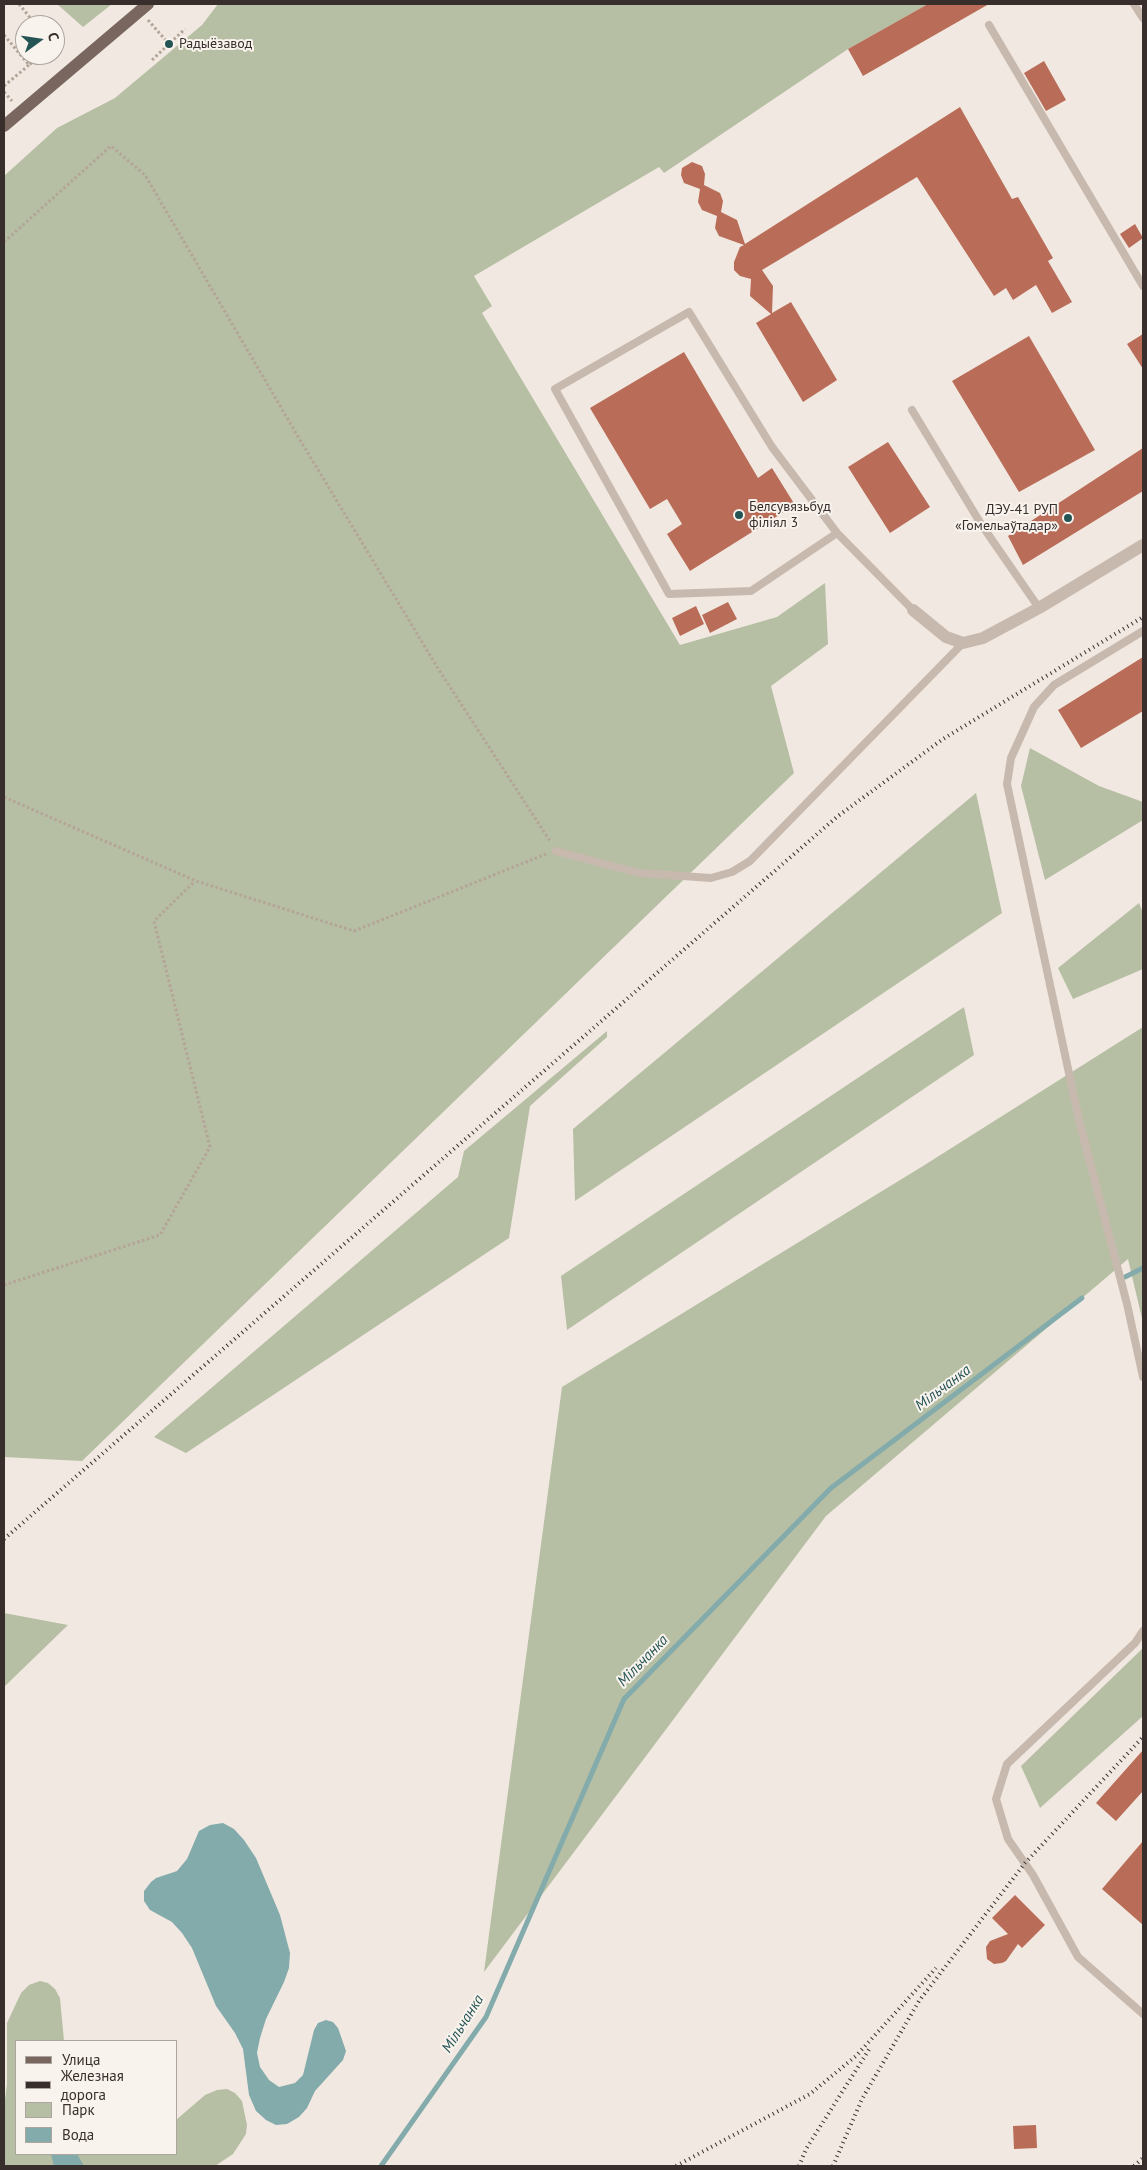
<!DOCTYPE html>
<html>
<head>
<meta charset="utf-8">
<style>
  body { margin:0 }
  #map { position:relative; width:1147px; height:2170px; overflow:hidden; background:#f1e9e1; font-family:"PT Sans",sans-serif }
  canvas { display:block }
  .frame { position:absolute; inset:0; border:5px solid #382f2c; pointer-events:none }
  .legend { position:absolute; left:15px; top:2040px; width:162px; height:115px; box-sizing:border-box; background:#f9f3ee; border:1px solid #aca5a0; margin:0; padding:6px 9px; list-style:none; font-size:15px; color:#382f2c }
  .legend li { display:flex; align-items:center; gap:10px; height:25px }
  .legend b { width:25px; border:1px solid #aca5a0 }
  .north { position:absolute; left:15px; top:15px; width:50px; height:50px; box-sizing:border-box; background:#f9f3ee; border:1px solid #aca5a0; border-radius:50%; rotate:76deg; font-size:14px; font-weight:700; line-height:20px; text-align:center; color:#382f2c }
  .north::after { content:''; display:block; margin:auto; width:18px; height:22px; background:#255455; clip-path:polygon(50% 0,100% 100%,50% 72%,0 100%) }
</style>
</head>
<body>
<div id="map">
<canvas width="1147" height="2170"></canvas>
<div class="frame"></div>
<ul class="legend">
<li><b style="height:6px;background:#78665f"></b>Улица</li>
<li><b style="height:6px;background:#382f2c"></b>Железная дорога</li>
<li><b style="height:14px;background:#b6bfa3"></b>Парк</li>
<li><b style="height:14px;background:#83abab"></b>Вода</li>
</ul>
<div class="north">С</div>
</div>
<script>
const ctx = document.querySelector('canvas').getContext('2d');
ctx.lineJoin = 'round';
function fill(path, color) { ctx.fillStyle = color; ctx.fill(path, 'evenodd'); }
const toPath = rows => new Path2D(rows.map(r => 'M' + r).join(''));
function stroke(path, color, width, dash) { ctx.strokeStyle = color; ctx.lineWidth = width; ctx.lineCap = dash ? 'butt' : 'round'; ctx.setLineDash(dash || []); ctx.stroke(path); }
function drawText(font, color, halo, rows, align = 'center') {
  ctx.font = font + ' "PT Sans",sans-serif'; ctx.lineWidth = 4; ctx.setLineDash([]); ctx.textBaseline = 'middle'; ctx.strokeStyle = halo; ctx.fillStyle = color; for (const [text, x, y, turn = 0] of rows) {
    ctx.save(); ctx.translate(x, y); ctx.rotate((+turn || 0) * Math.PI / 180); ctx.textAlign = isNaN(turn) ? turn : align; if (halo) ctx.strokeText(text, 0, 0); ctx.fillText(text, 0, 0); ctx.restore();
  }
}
fill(toPath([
  [57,4,112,4,83,27],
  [218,4,928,4,848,49,664,173,659,167,474,276,492,306,482,313,680,645,777,617,825,583,828,644,771,686,794,773,82,1461,4,1457,4,176,57,128,115,98,202,25],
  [1030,748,1099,786,1143,802,1143,820,1045,880,1021,786],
  [976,793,1002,913,575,1201,573,1129],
  [1139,903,1143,913,1143,969,1073,999,1058,968],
  [964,1007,974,1055,567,1330,561,1276],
  [1143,1027,1143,1323,1128,1259,826,1516,484,1972,562,1387,923,1166],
  [607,1031,607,1037,530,1106,509,1238,186,1453,154,1437,458,1177,464,1151],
  [4,1613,68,1625,4,1687],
  [1143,1648,1143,1716,1040,1808,1021,1766],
  [40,1981,48,1983,55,1989,60,1998,64,2041,16,2041,16,2154,176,2154,176,2120,205,2095,217,2090,227,2089,235,2093,242,2101,247,2125,246,2134,233,2154,215,2166,4,2166,4,2107,7,2084,7,2023,21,1993,29,1985]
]), '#b6bfa3');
fill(toPath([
  [223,1823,234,1829,244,1840,256,1858,280,1915,290,1953,289,1968,284,1982,266,2019,260,2038,257,2053,260,2067,269,2080,279,2087,295,2083,303,2075,314,2030,318,2023,326,2020,333,2022,338,2028,346,2051,343,2060,315,2091,307,2108,299,2117,287,2124,276,2125,266,2120,256,2111,249,2095,243,2049,235,2033,216,2006,192,1948,182,1933,172,1922,150,1910,144,1901,144,1891,151,1882,156,1878,177,1871,187,1859,199,1831,210,1825],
  [51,2154,77,2154,84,2166,54,2166]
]), '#83abab');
stroke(toPath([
  [1125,1277,1143,1268],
  [381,2166,486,2017,624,1699,831,1488,1082,1298]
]), '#83abab', 5);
fill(toPath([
  [928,4,989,4,863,76,848,49],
  [1044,61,1066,100,1046,111,1024,73],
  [960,107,1012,199,1018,197,1053,258,1048,261,1072,302,1052,313,1036,285,1013,300,1006,288,994,296,917,177,762,270,773,286,772,313,791,302,837,380,803,402,756,323,771,314,750,296,751,279,740,276,734,270,734,262,740,247,744,245,719,236,715,228,717,216,702,210,698,202,700,189,684,183,681,175,682,168,692,162,702,166,705,174,704,185,720,193,723,201,721,212,737,220,745,244],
  [1135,224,1143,238,1129,248,1120,234],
  [1143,334,1143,369,1127,344],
  [1029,336,1095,450,1019,492,952,381],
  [684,352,758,478,772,468,795,505,690,571,667,534,682,524,667,499,650,509,590,408],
  [888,442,930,507,890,533,848,467],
  [1143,448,1143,491,1023,565,1008,536],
  [728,602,737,619,710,633,702,615],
  [696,606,704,624,680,636,672,618],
  [1143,657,1143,711,1081,748,1058,710],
  [1143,1750,1143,1791,1116,1821,1096,1803],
  [1143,1841,1143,1925,1102,1889],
  [1015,1895,1045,1925,1022,1948,1018,1944,1006,1961,1002,1963,994,1964,987,1959,986,1947,990,1941,1008,1934,992,1918],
  [1036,2125,1037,2148,1014,2149,1013,2126]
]), '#b96c57');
stroke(toPath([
  [19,4,36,25],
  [148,20,169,44],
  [4,35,29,65,41,55],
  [152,60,185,29],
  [4,86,29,65],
  [4,92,12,101],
  [4,242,111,146,145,175,300,440,439,670,550,841],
  [4,797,196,881,354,931,546,854],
  [4,1285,160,1235,210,1147,154,921,195,881]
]), '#b4a498', 3, [2.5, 2.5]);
stroke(toPath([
  [1134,4,1143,18],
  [989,25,1143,286],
  [912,410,981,524,1039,608],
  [837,533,751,591,669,594,555,389,689,312,772,447,837,533,913,610],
  [1143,631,1054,685,1034,707,1011,758,1007,784,1079,1120,1127,1304,1143,1377],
  [556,851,639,873,711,878,732,872,750,861,963,643],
  [1143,1631,1135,1643,1007,1764,996,1799,1008,1839,1033,1875,1078,1957,1143,2014]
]), '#c8b9ae', 8);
stroke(toPath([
  [913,610,946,637,963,643,983,638,1039,608,1143,545]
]), '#c8b9ae', 12);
stroke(toPath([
  [4,126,148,4]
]), '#78665f', 12);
stroke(toPath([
  [4,1539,838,816,943,739,1143,617],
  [676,2166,810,2094,856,2056,936,1968],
  [799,2166,806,2149,870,2048],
  [833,2166,862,2099,919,2001,1025,1863,1143,1737],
  [1134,2166,1143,2158]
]), '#382f2c', 4, [1, 4]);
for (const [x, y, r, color] of [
  [169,44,5,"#255455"],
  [739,515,5,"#255455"],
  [1068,518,5,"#255455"]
]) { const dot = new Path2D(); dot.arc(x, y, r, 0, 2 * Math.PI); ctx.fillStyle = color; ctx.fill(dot); stroke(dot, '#f9f3ee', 2); }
drawText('14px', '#382f2c', '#f9f3ee', [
  ["Радыёзавод",179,44],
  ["Белсувязьбуд",749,507],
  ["філіял 3",749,523],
  ["ДЭУ-41 РУП",1058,510,"right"],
  ["«Гомельаўтадар»",1058,526,"right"]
], 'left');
drawText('italic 15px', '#255455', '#f9f3ee', [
  ["Мільчанка",943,1388,-37],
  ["Мільчанка",643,1661,-46],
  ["Мільчанка",463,2024,-58]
]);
</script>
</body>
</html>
